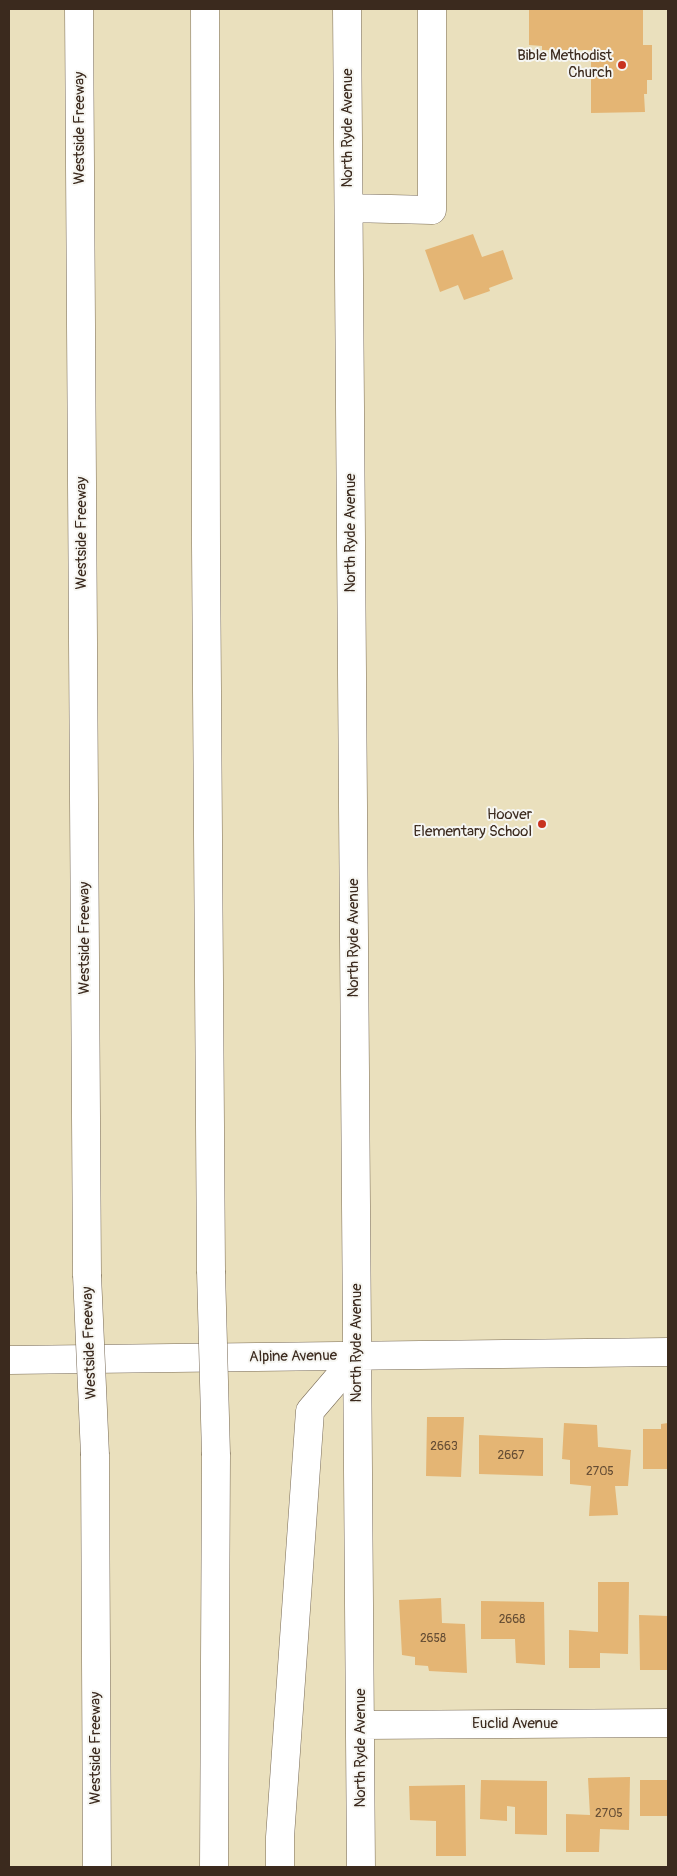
<!DOCTYPE html>
<html>
<head>
<meta charset="utf-8">
<style>
  body { margin:0 }
  #map { position:relative; width:677px; height:1876px; overflow:hidden; background:#eae0bd; font-family:Pangolin,sans-serif }
  canvas { display:block }
  .frame { position:absolute; inset:0; border:10px solid #3b2a1e; pointer-events:none }
</style>
</head>
<body>
<div id="map">
<canvas width="677" height="1876"></canvas>
<div class="frame"></div>
</div>
<script>
const ctx = document.querySelector('canvas').getContext('2d');
ctx.lineJoin = 'round';
function fill(path, color) { ctx.fillStyle = color; ctx.fill(path, 'evenodd'); }
const toPath = rows => new Path2D(rows.map(r => 'M' + r).join(''));
function stroke(path, color, width, dash) { ctx.strokeStyle = color; ctx.lineWidth = width; ctx.lineCap = dash ? 'butt' : 'round'; ctx.setLineDash(dash || []); ctx.stroke(path); }
function drawText(font, color, halo, rows, align = 'center') {
  ctx.font = font + ' Pangolin,sans-serif'; ctx.lineWidth = 4; ctx.setLineDash([]); ctx.textBaseline = 'middle'; ctx.strokeStyle = halo; ctx.fillStyle = color; for (const [text, x, y, turn = 0] of rows) {
    ctx.save(); ctx.translate(x, y); ctx.rotate((+turn || 0) * Math.PI / 180); ctx.textAlign = isNaN(turn) ? turn : align; if (halo) ctx.strokeText(text, 0, 0); ctx.fillText(text, 0, 0); ctx.restore();
  }
}
fill(toPath([
  [529,9,643,9,643,45,652,45,652,80,647,80,647,94,644,94,645,112,591,113,591,50,542,50,542,46,529,45],
  [473,234,482,257,503,250,513,279,489,288,490,291,464,300,458,285,440,292,425,250],
  [427,1417,464,1417,461,1477,426,1476],
  [564,1423,597,1425,598,1447,631,1450,628,1486,615,1486,618,1515,589,1516,591,1486,570,1484,570,1460,562,1459],
  [668,1423,668,1469,643,1469,643,1429,661,1429,661,1424],
  [479,1435,543,1438,543,1476,479,1474],
  [598,1582,629,1582,628,1654,600,1653,600,1668,569,1668,569,1630,598,1632],
  [441,1598,442,1623,465,1624,467,1673,429,1671,428,1666,415,1665,415,1657,402,1655,399,1600],
  [481,1601,544,1602,545,1665,516,1663,515,1639,481,1639],
  [639,1615,668,1616,668,1670,640,1670],
  [630,1777,629,1830,600,1829,599,1852,566,1852,566,1814,590,1815,588,1778],
  [481,1780,547,1781,547,1835,515,1834,515,1807,507,1806,507,1821,480,1819],
  [640,1780,668,1780,668,1816,640,1816],
  [465,1785,466,1856,436,1856,436,1821,410,1820,409,1786]
]), '#e4b574');
const minor = toPath([
  [347,9,361,1867],
  [349,208,432,210,432,9],
  [9,1360,668,1352],
  [361,1725,668,1723]
]);
const highway = toPath([
  [79,9,87,1275],
  [205,9,206,545,211,1271],
  [95,1455,97,1867],
  [214,1867,216,1455],
  [280,1867,280,1837,310,1411,357,1356]
]);
stroke(minor, '#786a56', 29);
stroke(highway, '#786a56', 29);
stroke(minor, '#fff', 28);
stroke(highway, '#fff', 28);
const highwayBridge = toPath([
  [211,1271,216,1455],
  [87,1275,95,1455]
]);
stroke(highwayBridge, '#786a56', 29, []);
stroke(highwayBridge, '#fff', 28);
for (const [x, y, r, color] of [
  [622,65,5,"#c8321e"],
  [542,824,5,"#c8321e"]
]) { const dot = new Path2D(); dot.arc(x, y, r, 0, 2 * Math.PI); ctx.fillStyle = color; ctx.fill(dot); stroke(dot, '#f6f6f2', 2); }
drawText('12px', '#654d34', null, [
  ["2663",444,1447],
  ["2667",511,1456],
  ["2705",600,1472],
  ["2668",512,1620],
  ["2658",433,1639],
  ["2705",609,1814]
]);
drawText('15px', '#3b2a1e', '#f6f6f2', [
  ["Bible Methodist",612,56],
  ["Church",612,73],
  ["Hoover",532,815],
  ["Elementary School",532,832]
], 'right');
drawText('15px', '#3b2a1e', '#f6f6f2', [
  ["Westside Freeway",80,128,-90],
  ["North Ryde Avenue",348,128,-90],
  ["Westside Freeway",82,533,-90],
  ["North Ryde Avenue",351,533,-90],
  ["Westside Freeway",85,938,-90],
  ["North Ryde Avenue",354,938,-90],
  ["Westside Freeway",90,1343,-92],
  ["North Ryde Avenue",357,1343,-90],
  ["Alpine Avenue",293,1357,-1],
  ["Euclid Avenue",515,1724],
  ["Westside Freeway",96,1748,-90],
  ["North Ryde Avenue",361,1748,-90]
]);
</script>
</body>
</html>
